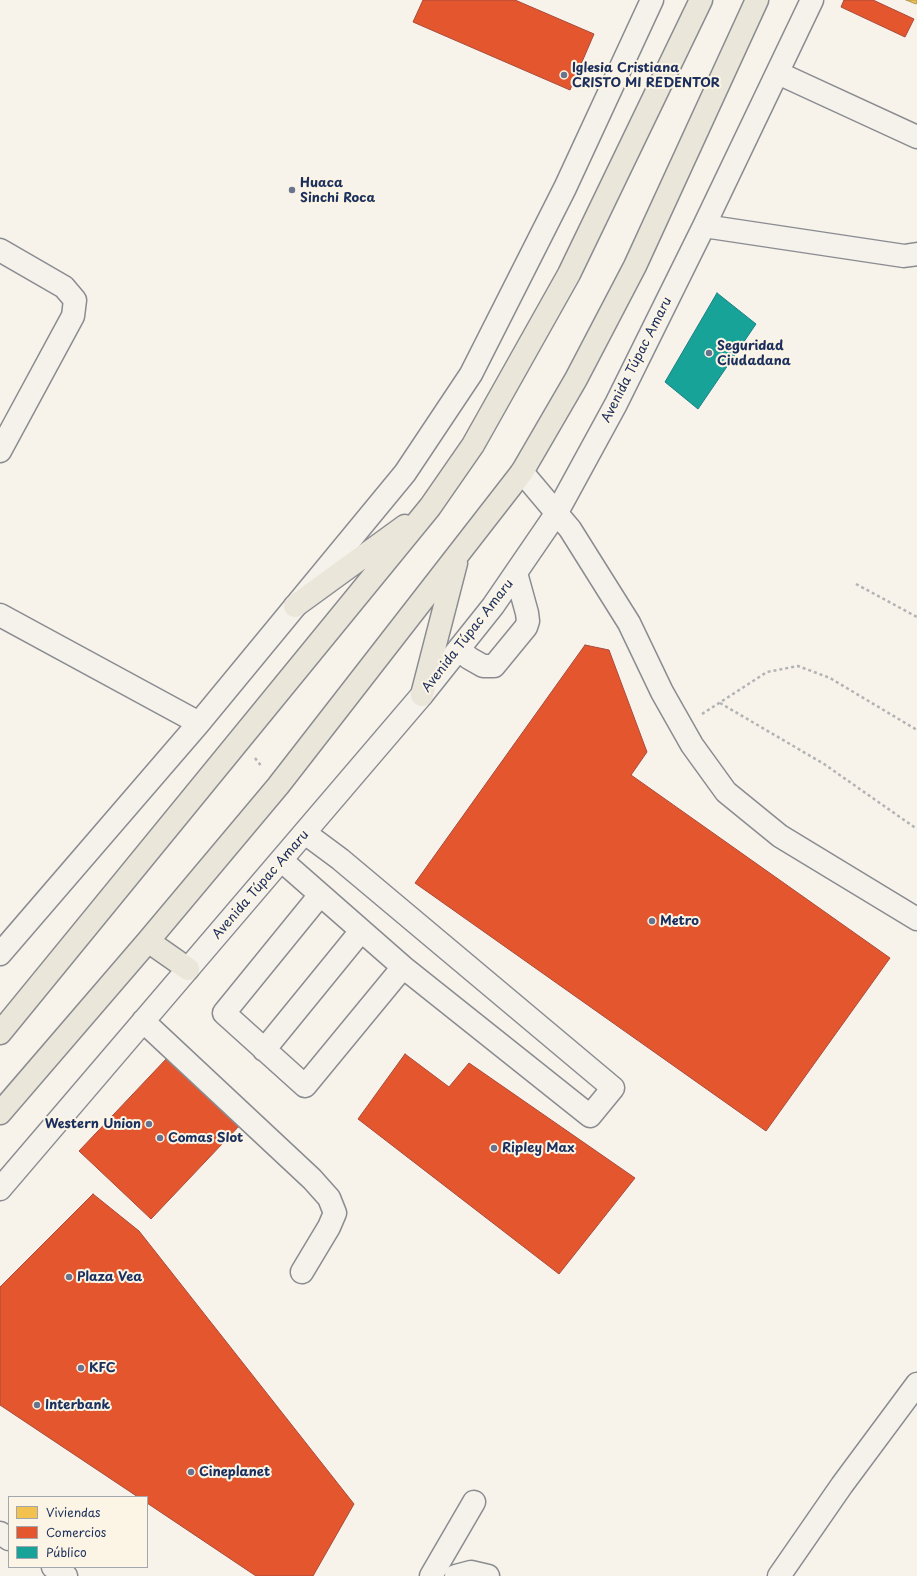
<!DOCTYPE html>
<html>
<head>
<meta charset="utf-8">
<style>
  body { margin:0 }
  #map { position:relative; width:917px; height:1576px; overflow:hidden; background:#f7f3ea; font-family:"Playpen Sans",sans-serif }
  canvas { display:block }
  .legend { position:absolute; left:8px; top:1496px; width:140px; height:72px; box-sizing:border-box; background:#fcf5e5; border:1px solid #a2a6af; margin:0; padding:5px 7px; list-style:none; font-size:12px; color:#1b2f5e }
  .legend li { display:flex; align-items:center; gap:8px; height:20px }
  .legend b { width:20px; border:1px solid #a2a6af }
</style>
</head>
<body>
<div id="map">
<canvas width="917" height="1576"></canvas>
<ul class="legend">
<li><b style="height:11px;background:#f2c14e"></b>Viviendas</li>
<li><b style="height:11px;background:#e4572e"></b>Comercios</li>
<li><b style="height:11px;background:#17a398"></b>Público</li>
</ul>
</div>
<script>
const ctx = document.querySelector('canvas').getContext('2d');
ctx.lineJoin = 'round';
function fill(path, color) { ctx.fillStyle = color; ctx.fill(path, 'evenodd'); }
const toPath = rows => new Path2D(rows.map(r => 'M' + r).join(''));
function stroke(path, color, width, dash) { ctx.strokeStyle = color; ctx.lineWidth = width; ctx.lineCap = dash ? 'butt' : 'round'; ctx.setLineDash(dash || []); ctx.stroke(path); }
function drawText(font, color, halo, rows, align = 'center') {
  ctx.font = font + ' "Playpen Sans",sans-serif'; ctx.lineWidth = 4; ctx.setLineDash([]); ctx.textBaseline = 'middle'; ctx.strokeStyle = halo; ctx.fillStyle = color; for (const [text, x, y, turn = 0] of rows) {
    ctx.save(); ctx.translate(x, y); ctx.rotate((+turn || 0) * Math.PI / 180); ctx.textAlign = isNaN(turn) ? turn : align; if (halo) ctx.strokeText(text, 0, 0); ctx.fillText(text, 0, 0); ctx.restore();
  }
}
const homes = toPath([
  [906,0,917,0,917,2,916,4,906,0]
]);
fill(homes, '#f2c14e');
stroke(homes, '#b29553', 1);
const shops = toPath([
  [423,0,515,0,594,34,570,90,413,22,423,0],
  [844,0,873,0,914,19,905,37,841,7,844,0],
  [585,645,609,650,647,752,631,775,890,958,766,1131,415,883,585,645],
  [405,1054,449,1087,469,1063,635,1178,559,1274,358,1119,405,1054],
  [168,1057,241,1124,151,1219,79,1151,168,1057],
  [93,1194,139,1231,354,1504,313,1576,256,1576,147,1503,147,1497,138,1497,0,1405,0,1287,93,1194]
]);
fill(shops, '#e4572e');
stroke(shops, '#a84b3c', 1);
const public = toPath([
  [717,293,756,324,698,409,665,382,717,293]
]);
fill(public, '#17a398');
stroke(public, '#188087', 1);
const minor = toPath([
  [778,73,917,137],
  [704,226,904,256,917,254],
  [0,250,64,287,75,300,73,316,0,451],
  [522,472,570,529,629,623,662,692,692,745,726,792,780,836,917,919],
  [0,615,199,723],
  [459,649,469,658,483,666,494,666,526,627,528,621,527,613,516,573],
  [281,860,403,967,590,1116,613,1088,340,859,305,833],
  [320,895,224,1013,305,1086,403,967],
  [0,954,199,723,405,473,471,374,565,188,652,0],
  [143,1021,312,1179,329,1198,335,1213,329,1227,302,1272],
  [264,1050,361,931],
  [0,1189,422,695,493,606,556,514,616,404,704,226,812,0],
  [0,1533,9,1539],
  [53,1567,66,1576],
  [431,1576,474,1502],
  [456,1576,471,1572,488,1576],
  [779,1576,842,1485,917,1384]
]);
const highway = toPath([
  [295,606,405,526],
  [422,695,456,563],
  [148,941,188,969],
  [0,1033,430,507,473,445,569,274,701,0],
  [0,1113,148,941,278,786,522,472,576,379,635,266,757,0]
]);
stroke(minor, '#8a8c91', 25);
stroke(highway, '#8a8c91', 25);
stroke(toPath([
  [856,584,917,617],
  [720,703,824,764,917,829],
  [702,714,767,672,798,666,830,678,917,730],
  [255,758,262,767]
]), '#b2b3b4', 2.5, [3, 3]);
stroke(minor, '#f5f2ec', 22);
stroke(highway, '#ebe6da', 22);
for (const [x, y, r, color] of [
  [564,75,4,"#68748f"],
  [292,190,4,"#68748f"],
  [709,353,4,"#68748f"],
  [652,921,4,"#68748f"],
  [149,1124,4,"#68748f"],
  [160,1138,4,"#68748f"],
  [494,1148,4,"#68748f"],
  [69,1277,4,"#68748f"],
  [81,1368,4,"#68748f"],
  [37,1405,4,"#68748f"],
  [191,1472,4,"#68748f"]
]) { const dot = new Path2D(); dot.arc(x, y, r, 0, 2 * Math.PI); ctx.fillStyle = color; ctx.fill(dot); stroke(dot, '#fcf5e5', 1.5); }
drawText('bold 13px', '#1b2f5e', '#fcf5e5', [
  ["Iglesia Cristiana",572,68],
  ["CRISTO MI REDENTOR",572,83],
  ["Huaca",300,183],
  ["Sinchi Roca",300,198],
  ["Seguridad",717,346],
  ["Ciudadana",717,361],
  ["Metro",660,921],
  ["Western Union",141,1124,"right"],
  ["Comas Slot",168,1138],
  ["Ripley Max",502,1148],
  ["Plaza Vea",77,1277],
  ["KFC",89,1368],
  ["Interbank",45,1405],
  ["Cineplanet",199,1472]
], 'left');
drawText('13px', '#1b2f5e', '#fcf5e5', [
  ["Avenida Túpac Amaru",637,360,-63],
  ["Avenida Túpac Amaru",468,636,-52],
  ["Avenida Túpac Amaru",261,885,-49]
]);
</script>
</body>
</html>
